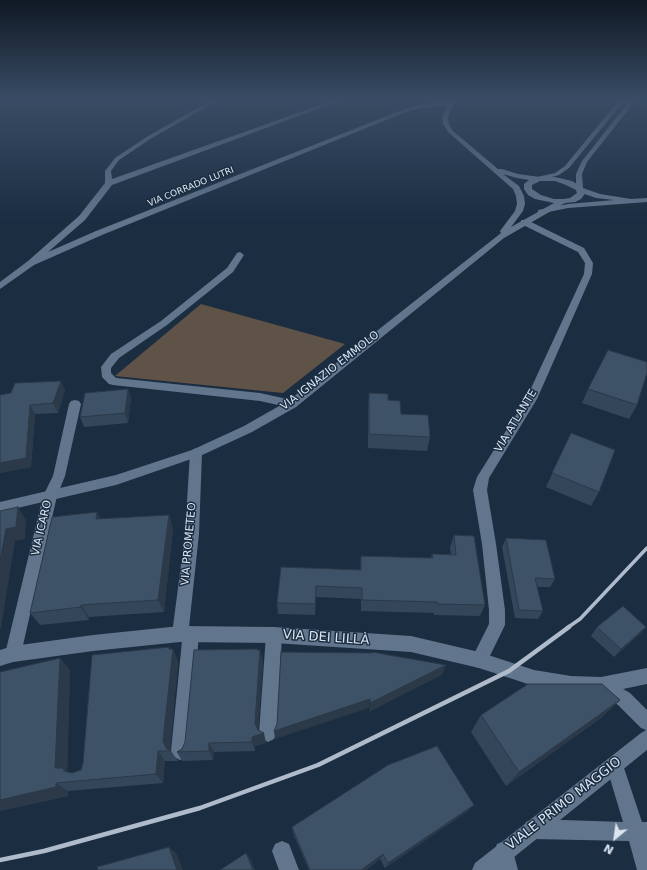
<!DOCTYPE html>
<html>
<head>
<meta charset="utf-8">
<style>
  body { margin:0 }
  #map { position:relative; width:647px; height:870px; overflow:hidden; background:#1b2d41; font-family:"DejaVu Sans",sans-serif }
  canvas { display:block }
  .north { position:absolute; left:595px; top:818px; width:40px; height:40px; -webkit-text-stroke:3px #1b2d41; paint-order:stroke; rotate:209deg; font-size:11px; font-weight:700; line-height:16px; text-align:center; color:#dae5f2 }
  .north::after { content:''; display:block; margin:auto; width:14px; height:18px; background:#dae5f2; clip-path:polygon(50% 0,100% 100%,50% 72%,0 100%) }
</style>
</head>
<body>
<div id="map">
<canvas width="647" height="870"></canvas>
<div class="north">N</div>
</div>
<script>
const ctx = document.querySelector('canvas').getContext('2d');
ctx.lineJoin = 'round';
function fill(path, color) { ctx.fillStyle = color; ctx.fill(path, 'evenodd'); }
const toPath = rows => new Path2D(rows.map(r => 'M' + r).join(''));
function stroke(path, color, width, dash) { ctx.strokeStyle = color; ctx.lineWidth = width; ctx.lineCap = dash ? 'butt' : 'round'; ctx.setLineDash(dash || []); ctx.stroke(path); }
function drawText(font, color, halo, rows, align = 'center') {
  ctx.font = font + ' "DejaVu Sans",sans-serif'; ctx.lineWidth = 3; ctx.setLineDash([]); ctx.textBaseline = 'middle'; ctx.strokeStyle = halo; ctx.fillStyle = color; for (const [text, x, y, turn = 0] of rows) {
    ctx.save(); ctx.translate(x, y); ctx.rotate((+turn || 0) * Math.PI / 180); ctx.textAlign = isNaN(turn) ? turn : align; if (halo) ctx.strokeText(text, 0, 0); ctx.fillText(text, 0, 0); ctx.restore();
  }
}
fill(toPath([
  [201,304,345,344,283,393,115,376]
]), '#5f5347');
fill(toPath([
  [212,100,219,100,152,138,119,160,111,171,112,179,334,100,342,100,112,185,85,220,48,252,96,231,397,112,419,104,450,102,453,104,450,106,420,108,401,114,102,235,34,265,0,289,0,282,28,261,79,216,105,183,105,171,115,158,148,136,212,100],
  [619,100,625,100,569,168,559,175,537,181,537,177,555,173,565,166,619,100],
  [630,100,636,100,587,162,582,174,583,188,600,194,631,199,647,198,647,202,568,208,538,214,538,210,568,204,614,200,596,198,576,191,576,174,582,161,630,100],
  [521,220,527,220,584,248,593,263,592,274,537,399,489,478,487,490,496,544,505,610,505,625,485,666,479,668,473,666,471,660,489,624,489,610,482,544,473,490,477,477,526,399,584,274,585,263,578,252,521,224,521,220],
  [240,252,244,255,233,272,167,325,119,358,111,368,111,373,116,378,260,393,296,401,298,404,296,407,292,408,260,401,113,385,109,384,102,377,101,367,111,354,161,321,227,268,237,253,240,252],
  [75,400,79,401,81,404,65,476,57,496,21,654,19,660,13,662,7,660,5,654,43,496,53,476,69,404,71,401,75,400],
  [196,448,200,450,202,453,199,534,189,627,191,626,197,629,199,634,189,751,186,757,180,760,174,757,171,751,182,641,180,642,174,639,172,634,185,534,190,453,192,450,196,448],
  [274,627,280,630,282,635,277,733,274,739,268,742,262,739,259,733,266,635,268,630,274,627],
  [615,756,621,759,642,822,647,822,647,870,637,870,629,841,533,839,526,836,523,829,526,822,533,819,623,822,606,765,609,759,615,756],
  [282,841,289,844,299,870,279,870,272,851,275,844,282,841],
  [504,841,511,844,518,870,498,870,494,851,497,844,504,841]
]), '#61768d');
fill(toPath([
  [451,100,457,100,453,105,448,117,449,124,453,131,498,169,502,169,518,174,540,177,555,177,572,181,582,187,585,193,584,195,581,199,575,202,565,203,504,238,296,407,252,432,200,456,116,485,0,512,0,502,116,475,192,450,244,426,288,401,501,233,500,231,515,211,517,204,516,196,513,189,448,132,443,124,442,117,447,104,451,100],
  [503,174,517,178,529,180,524,184,524,189,528,195,535,199,554,203,511,227,523,211,525,204,524,196,519,186,503,174],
  [540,181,555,181,566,185,576,190,577,193,570,198,563,199,554,199,541,195,532,189,532,185,540,181],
  [180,626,274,627,411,636,479,652,534,670,571,676,601,677,647,668,647,684,623,689,630,693,647,710,647,750,498,870,472,870,475,863,641,733,646,730,641,728,618,705,599,693,571,692,534,686,479,668,411,652,274,643,180,642,93,651,13,662,0,666,0,650,13,646,93,635,180,626]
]), '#61768d');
stroke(toPath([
  [567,628,580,619,647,548]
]), '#afbbca', 3.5);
stroke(toPath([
  [0,860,44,851,200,808,318,765,509,671,569,627]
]), '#afbbca', 4.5);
fill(toPath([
  [128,389,131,398,128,423,84,427,80,417],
  [588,389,637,405,629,419,582,403],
  [65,390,58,413,35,414,31,467,0,473,0,395,11,393],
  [369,393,388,400,401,414,430,437,427,451,368,448,368,408],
  [571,433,599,492,591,506,546,487],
  [169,515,173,529,164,612,89,617,89,620,40,625,30,613,100,519],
  [454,535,485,605,480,616,434,615,434,613,361,611,361,599,316,597,315,615,278,614,277,603,281,567,360,570,361,556,431,558,432,554,451,555,450,547],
  [506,538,555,579,550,587,537,587,543,611,538,619,515,618,502,547],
  [597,627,646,627,639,635,614,657,591,636],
  [169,647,170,649,173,649,178,662,170,750,171,751,178,761,165,761,163,783,68,791,68,796,0,811,60,658,70,670,67,772,72,773,81,770],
  [257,650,260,650,263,661,258,729,266,743,255,746,255,751,214,752,213,760,182,761,177,752,182,749],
  [620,700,601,718,506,786,471,732,481,715],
  [468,811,385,868,380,859,366,870,309,870,293,833,292,827]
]), '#344659');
fill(toPath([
  [61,381,65,390,58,413,53,403],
  [128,389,131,398,128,423,125,413],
  [30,405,35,414,31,467,0,473,0,463],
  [18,507,26,520,25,539,15,541,1,629,0,629,0,561,6,529],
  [97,512,104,526,96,519],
  [169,515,173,529,164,612,158,600],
  [316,586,316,597,315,615,315,604],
  [81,605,89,617,89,620,81,607],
  [646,627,639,635,614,657,621,649],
  [169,647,172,654,173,649,178,662,170,751,166,748,163,741],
  [260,650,263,661,258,733,255,723],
  [60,658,70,670,67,777,55,768],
  [446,665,442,675,369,712,370,703],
  [370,699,369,708,275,739,274,731],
  [620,700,601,718,506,786,519,772],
  [264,733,266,743,255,746,255,751,252,742,252,737],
  [209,743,214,752,213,760,209,751],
  [158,751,165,761,163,783,156,774],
  [56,783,68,791,68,796,0,811,0,800],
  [474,805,468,811,385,868,388,863],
  [169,847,177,854,183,870,177,870],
  [246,853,251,860,255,870,253,870],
  [383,854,380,859,366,870,361,870]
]), '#2b3948');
const building = toPath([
  [608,350,647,362,647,373,637,405,588,389,608,350],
  [61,381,53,403,30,405,26,458,0,463,0,395,11,393,15,383,61,381],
  [128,389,125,413,80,417,85,393,128,389],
  [369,393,388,394,388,400,400,401,401,414,428,415,430,437,369,434,369,393],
  [571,433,615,450,599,492,552,473,571,433],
  [18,507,16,527,6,529,0,561,0,511,18,507],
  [97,512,96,519,169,515,158,600,81,605,81,607,30,613,52,517,97,512],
  [454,535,474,536,485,605,437,604,437,602,362,600,362,588,316,586,315,604,277,603,281,567,361,570,361,556,433,558,432,554,456,555,454,535],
  [506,538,546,540,555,579,535,578,543,611,519,610,506,538],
  [623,606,646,627,621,649,597,627,623,606],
  [169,647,169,649,173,649,163,741,166,748,171,751,158,751,156,774,56,783,56,787,0,800,0,672,60,658,55,768,63,768,64,771,72,773,81,770,83,763,92,655,169,647],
  [257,649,257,650,260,650,255,723,258,730,264,733,252,737,252,742,209,743,209,751,177,752,182,749,185,742,194,650,257,649],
  [281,652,372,653,372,652,446,665,370,703,370,699,274,731,277,724,281,652],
  [528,684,602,684,620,700,519,772,481,715,528,684],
  [437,746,474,805,388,863,383,854,361,870,310,870,292,827,388,765,437,746],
  [169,847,177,870,98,870,97,867,169,847],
  [246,853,253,870,220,870,246,853]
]);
fill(building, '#3d5167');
stroke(building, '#2b3948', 1);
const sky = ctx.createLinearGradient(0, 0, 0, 222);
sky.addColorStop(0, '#0f1924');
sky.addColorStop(0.45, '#394c65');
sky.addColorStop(1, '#394c6500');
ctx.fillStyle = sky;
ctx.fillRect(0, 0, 647, 222);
drawText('9px', '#dae5f2', '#1b2d41', [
  ["VIA CORRADO LUTRI",191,187,-22]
]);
drawText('11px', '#dae5f2', '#1b2d41', [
  ["VIA IGNAZIO EMMOLO",330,371,-38],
  ["VIA ATLANTE",516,421,-59],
  ["VIA ICARO",42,528,-77],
  ["VIA PROMETEO",189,544,-85]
]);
drawText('13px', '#dae5f2', '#1b2d41', [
  ["VIA DEI LILLÀ",326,638,4],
  ["VIALE PRIMO MAGGIO",564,804,-38]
]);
</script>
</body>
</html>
